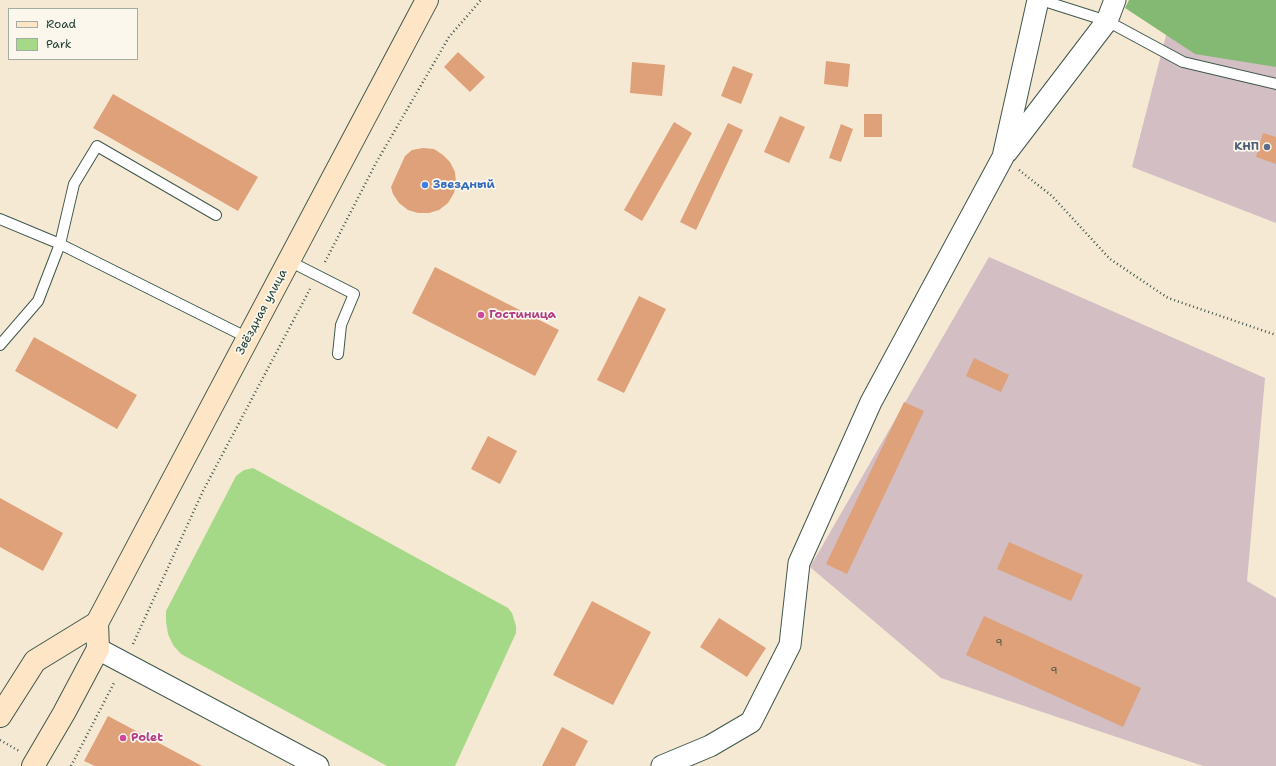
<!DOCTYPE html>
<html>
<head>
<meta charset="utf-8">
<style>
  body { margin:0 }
  #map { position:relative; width:1276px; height:766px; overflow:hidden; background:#f6e9d4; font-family:"Shantell Sans",sans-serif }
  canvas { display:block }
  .legend { position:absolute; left:8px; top:8px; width:130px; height:52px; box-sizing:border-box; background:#fbf7ec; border:1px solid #a3ada2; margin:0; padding:5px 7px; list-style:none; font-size:12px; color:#1f3d34 }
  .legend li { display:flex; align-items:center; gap:8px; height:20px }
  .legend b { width:20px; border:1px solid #a3ada2 }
</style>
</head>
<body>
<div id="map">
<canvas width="1276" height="766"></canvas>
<ul class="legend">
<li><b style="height:5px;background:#fee5c5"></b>Road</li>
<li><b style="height:11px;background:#a5d988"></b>Park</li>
</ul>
</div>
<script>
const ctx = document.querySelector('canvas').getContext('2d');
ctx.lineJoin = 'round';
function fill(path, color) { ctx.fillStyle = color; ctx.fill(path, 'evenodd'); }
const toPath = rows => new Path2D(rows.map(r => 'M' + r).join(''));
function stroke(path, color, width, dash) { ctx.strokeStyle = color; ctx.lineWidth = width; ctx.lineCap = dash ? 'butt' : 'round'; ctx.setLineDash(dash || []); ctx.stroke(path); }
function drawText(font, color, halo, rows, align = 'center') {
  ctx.font = font + ' "Shantell Sans",sans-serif'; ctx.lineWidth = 3.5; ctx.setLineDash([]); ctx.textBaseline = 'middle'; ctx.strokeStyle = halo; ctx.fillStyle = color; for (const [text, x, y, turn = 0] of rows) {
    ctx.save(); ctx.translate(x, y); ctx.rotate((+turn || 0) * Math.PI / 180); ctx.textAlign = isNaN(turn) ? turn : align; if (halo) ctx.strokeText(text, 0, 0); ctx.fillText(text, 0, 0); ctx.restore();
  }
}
fill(toPath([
  [1170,20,1276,48,1276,223,1132,167],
  [989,257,1265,378,1247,581,1276,598,1276,766,1203,766,941,678,810,567]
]), '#d2bec3');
fill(toPath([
  [253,468,508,608,512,613,516,626,516,633,455,766,387,766,181,654,173,645,168,634,166,622,166,611,236,476,244,470]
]), '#a5d988');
fill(toPath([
  [1129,0,1276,0,1276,67,1195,54,1125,8]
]), '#84b974');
fill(toPath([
  [458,52,485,77,470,92,444,67],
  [826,61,850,64,848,87,824,84],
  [632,62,665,65,662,96,630,93],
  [733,66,753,74,741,104,721,96],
  [113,94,258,177,238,211,93,128],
  [864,114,882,114,882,137,864,137],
  [780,116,805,127,789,163,764,152],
  [674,122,692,133,642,221,624,210],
  [728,123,743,130,696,230,680,222],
  [841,124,853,129,841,162,829,158],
  [1263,133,1276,137,1276,164,1256,157],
  [423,148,434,149,443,155,450,162,455,172,456,183,454,193,448,203,439,210,429,213,418,213,408,210,399,203,393,194,391,187,405,156,412,150],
  [435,267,559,330,535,376,412,313],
  [639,296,666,309,624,393,597,380],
  [34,337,137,395,117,429,15,371],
  [974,358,1009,375,1001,392,966,376],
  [904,402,924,411,847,574,826,564],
  [488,436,517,451,500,484,471,469],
  [0,498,63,533,43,571,0,547],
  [1009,542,1083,575,1071,601,997,569],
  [592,601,651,632,613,705,553,675],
  [984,616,1141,688,1123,727,966,655],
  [719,618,766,648,747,677,700,647],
  [108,716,202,766,95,766,84,761],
  [562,727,588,741,575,766,542,766]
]), '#dea179');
const lane = toPath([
  [1041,0,1107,21,1183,62,1276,84],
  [0,219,60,244,248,338],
  [289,261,354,294,341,325,338,354],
  [0,345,38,301,60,244,74,184,97,146,216,215]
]);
const street = toPath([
  [1007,152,1107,21,1115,0],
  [98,649,318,766],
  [662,766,710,746,751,722,790,645,799,563,871,402,1003,157,1038,0]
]);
const secondary = toPath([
  [97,623,427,0],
  [0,716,35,661,97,623],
  [33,766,64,713,98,649,97,623]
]);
stroke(lane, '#3f574c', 12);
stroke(street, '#3f574c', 23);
stroke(secondary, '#3f574c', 24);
stroke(toPath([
  [1019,170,1052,196,1110,259,1168,298,1276,335],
  [325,262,376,163,449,37,481,0],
  [133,644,203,491,310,289],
  [0,740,19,751],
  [71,766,115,681]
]), '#3f574c', 2.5, [1, 3]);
stroke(lane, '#fff', 10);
stroke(street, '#fff', 21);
stroke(secondary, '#fee5c5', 22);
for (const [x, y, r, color] of [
  [1267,147,4,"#5c6f8a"],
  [425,185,4,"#3f7fe0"],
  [481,315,4,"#d1479c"],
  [123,738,4,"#d1479c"]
]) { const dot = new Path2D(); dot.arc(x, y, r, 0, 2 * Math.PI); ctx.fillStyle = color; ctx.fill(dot); stroke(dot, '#fbf7ec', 1.5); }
drawText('10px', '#4f5645', null, [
  ["9",999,643],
  ["9",1054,671]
]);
drawText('bold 12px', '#4e5e75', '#fbf7ec', [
  ["КНП",1259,147]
], 'right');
drawText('bold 12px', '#366cbe', '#fbf7ec', [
  ["Звездный",433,185]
], 'left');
drawText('12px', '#1f3d34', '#fbf7ec', [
  ["Звёздная улица",262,312,-62]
]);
drawText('bold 12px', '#b23c85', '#fbf7ec', [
  ["Гостиница",489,315],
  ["Polet",131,738]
], 'left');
</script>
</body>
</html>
